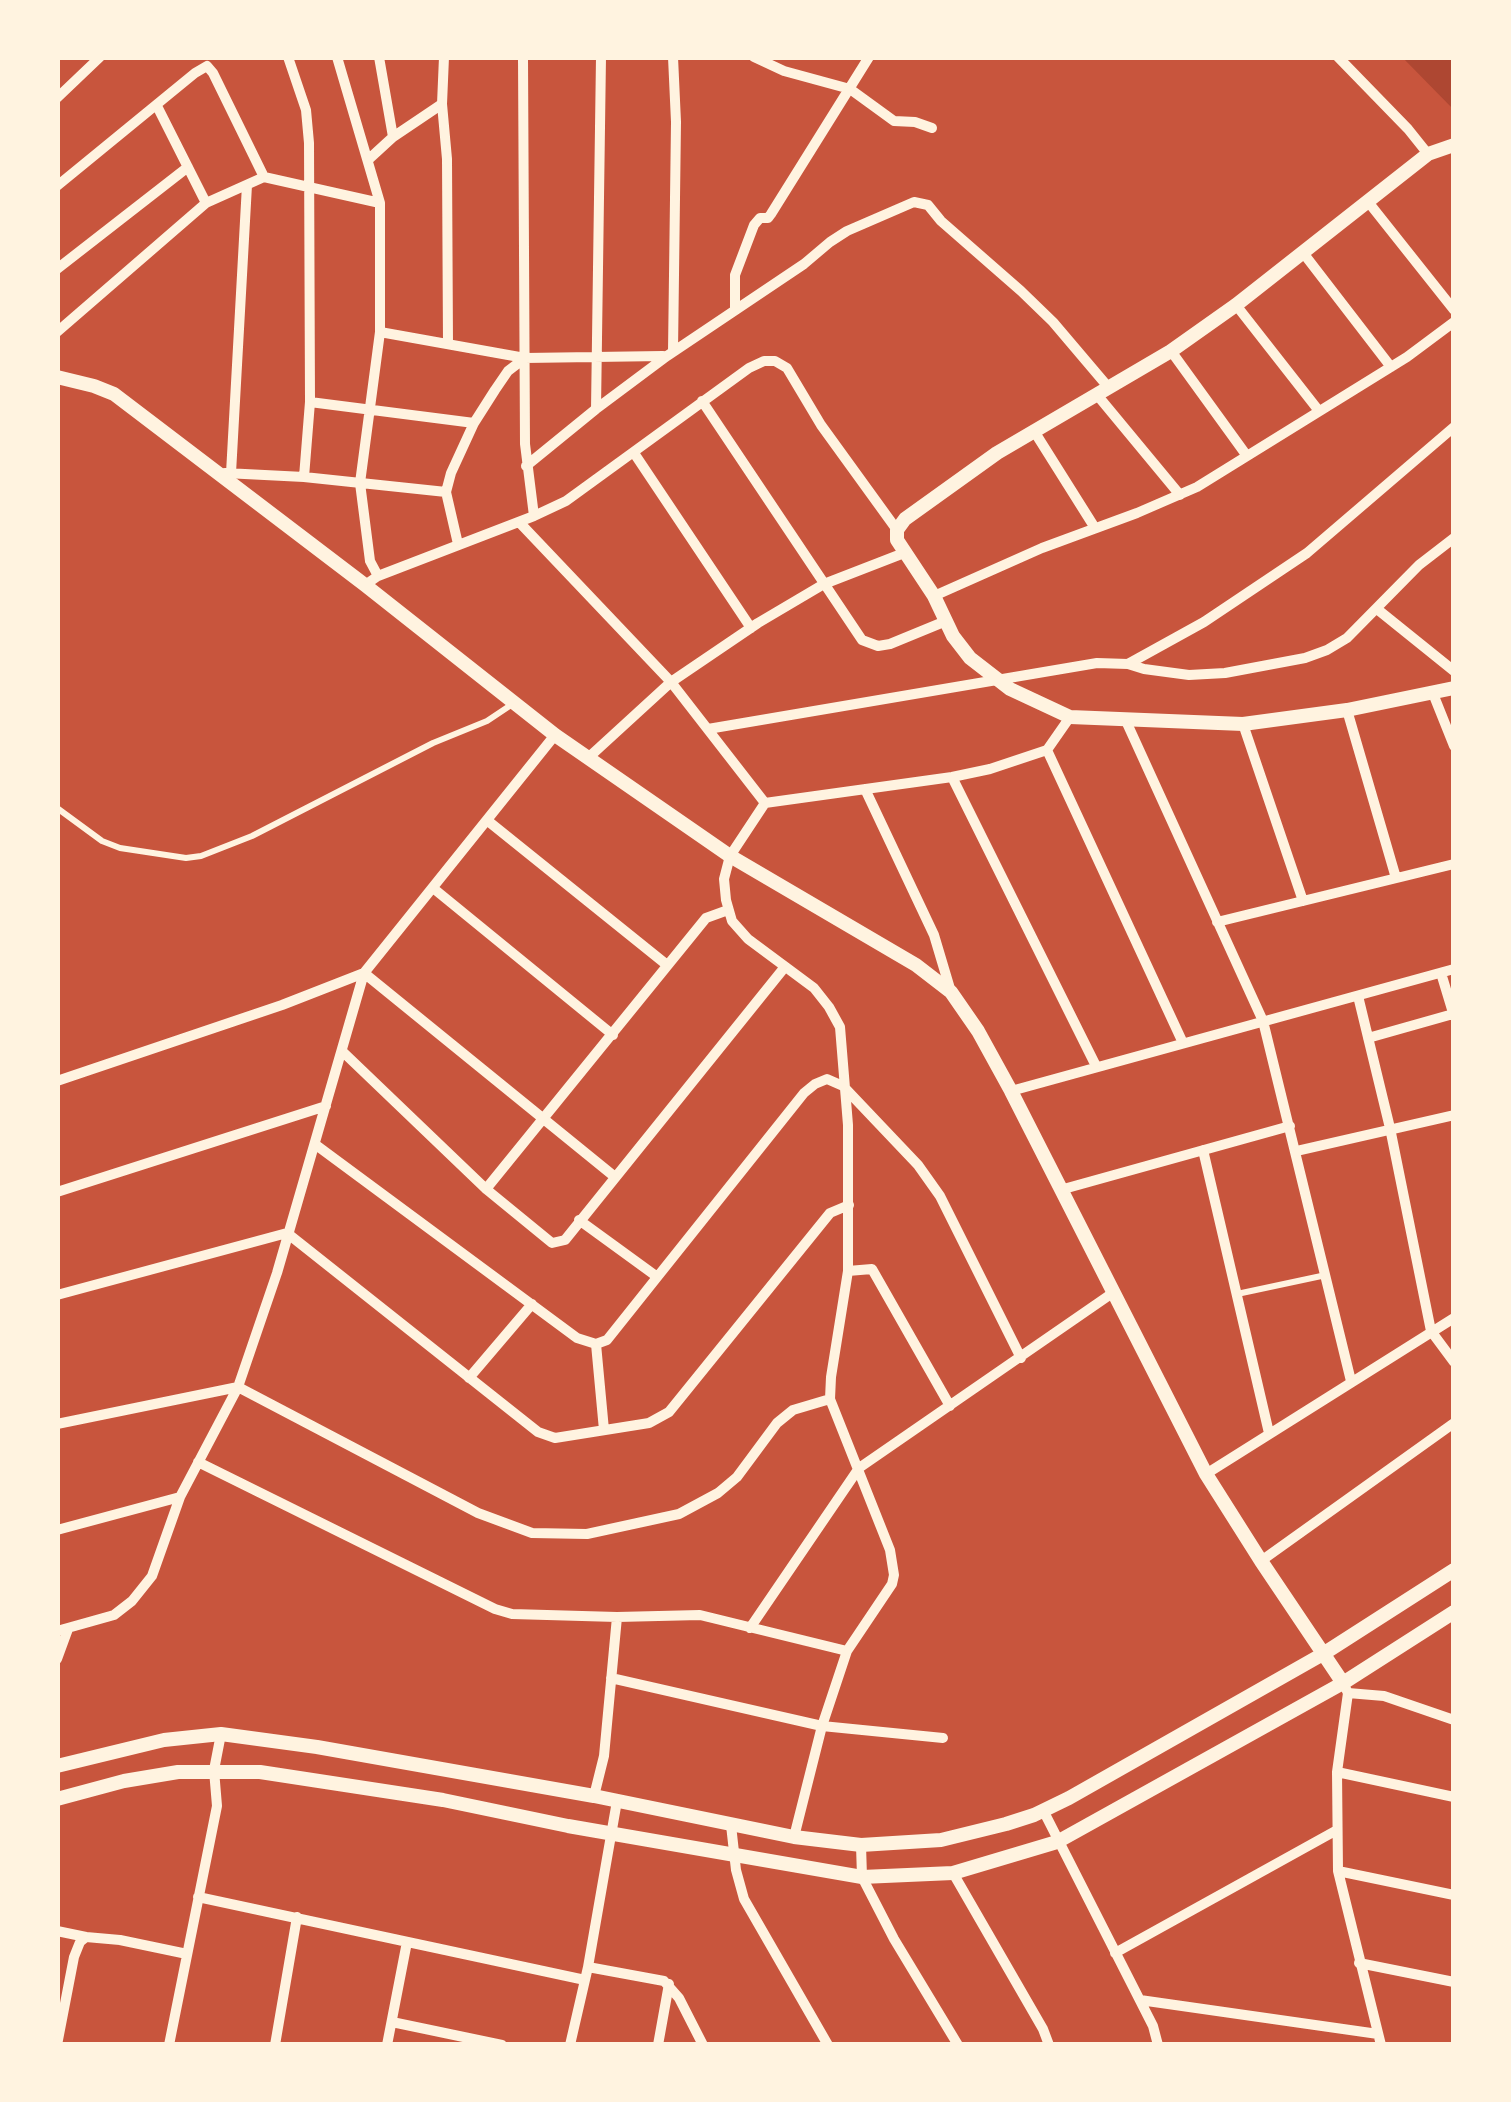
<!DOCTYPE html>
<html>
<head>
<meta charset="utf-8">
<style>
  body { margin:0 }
  #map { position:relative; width:1511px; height:2102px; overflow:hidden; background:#c8553d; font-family:Rubik,sans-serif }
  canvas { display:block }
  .frame { position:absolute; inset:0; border:60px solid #fff3e0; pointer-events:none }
</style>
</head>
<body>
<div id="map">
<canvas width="1511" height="2102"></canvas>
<div class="frame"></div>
</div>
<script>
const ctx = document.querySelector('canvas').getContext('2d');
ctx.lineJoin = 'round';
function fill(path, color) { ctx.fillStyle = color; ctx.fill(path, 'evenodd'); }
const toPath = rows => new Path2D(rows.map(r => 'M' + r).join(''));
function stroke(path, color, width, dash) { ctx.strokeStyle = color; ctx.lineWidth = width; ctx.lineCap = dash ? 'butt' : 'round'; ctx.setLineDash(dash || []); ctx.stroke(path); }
fill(toPath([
  [1402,57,1450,57,1454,61,1454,110]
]), '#ae4732');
stroke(toPath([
  [57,808,102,841,120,848,186,858,201,856,252,836,433,743,487,721,514,703],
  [1237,1294,1326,1275]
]), '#fff3e0', 6);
stroke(toPath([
  [288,57,306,110,309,143,310,402,304,477],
  [337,57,380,203,380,332,360,483,370,561,378,576],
  [379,57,393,137],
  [444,57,442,104,447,159,448,344],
  [523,57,525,444,534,516],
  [754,57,784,71,850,89,894,121,915,122,932,128],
  [1338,57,1408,129,1428,154],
  [57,98,100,57],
  [157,106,206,203],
  [369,159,393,137,442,104],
  [57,186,195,73,207,66,213,73,264,177],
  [1369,203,1454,310],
  [1304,254,1391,367],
  [57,269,188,167],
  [1236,305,1319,411],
  [735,309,735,275,754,225,760,218,768,218,771,214,869,57],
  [57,332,206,203,264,177,380,203],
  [380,332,525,358,663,356],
  [673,351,676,122,673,57],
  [1171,351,1247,456],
  [1098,396,1180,495],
  [702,401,862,640,878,646,890,644,946,621],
  [310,402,474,423],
  [596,409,601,57],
  [1034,431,1095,528],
  [634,453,751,628],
  [526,466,596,409,667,356,804,264,830,242,847,231,914,202,928,205,941,221,1021,291,1053,322,1109,388],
  [225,473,304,477,446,492],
  [231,473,247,185],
  [519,522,671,682,765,803],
  [458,544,446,492,451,473,474,423,495,390,508,371,525,358],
  [365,585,378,576,534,516,566,501,749,368,764,361,775,361,787,368,821,425,897,530],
  [934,596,1042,548,1137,513,1197,487,1407,357,1454,322],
  [1377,609,1454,671],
  [1128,664,1204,622,1307,553,1454,427],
  [1432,691,1454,746],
  [1347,710,1396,878],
  [1126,721,1263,1021,1351,1381],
  [1243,724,1303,901],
  [708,729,1097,663,1128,664,1144,669,1189,675,1225,673,1305,658,1327,650,1347,638,1419,565,1454,538],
  [1047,750,1183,1043],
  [588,758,671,682,758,623,824,584,904,553],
  [952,777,1096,1066],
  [865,789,934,935,951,992],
  [488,821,667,965],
  [433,888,613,1035],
  [1217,922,1454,864],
  [1441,973,1454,1016],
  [1358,996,1390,1128,1431,1331,1454,1362],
  [1368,1038,1453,1014],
  [343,1052,486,1189,552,1243,565,1240,784,968],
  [57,1081,282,1005,364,973,615,1177],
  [1011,1091,1454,969],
  [316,1145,577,1338,596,1344,607,1340,804,1093,815,1084,827,1079,843,1086,918,1165,940,1196,1021,1358],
  [1203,1150,1269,1433],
  [1296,1151,1454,1115],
  [486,1189,706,918,728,910],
  [1060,1190,1290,1126],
  [57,1192,326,1106],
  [579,1220,656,1276],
  [848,1271,872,1269,950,1406],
  [57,1295,287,1233,538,1432,555,1438,649,1423,669,1412,830,1213,849,1205],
  [596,1344,604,1430],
  [469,1378,532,1304],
  [57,1424,238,1387,478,1513,532,1533,587,1534,679,1514,718,1493,737,1477,777,1423,793,1410,830,1399,831,1377,848,1271,848,1125,840,1027,829,1007,814,988,748,939,732,921,726,900,724,879,730,856,765,803,952,777,990,769,1047,750,1070,717],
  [198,1462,495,1609,512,1614,617,1617,700,1615,847,1651],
  [1206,1474,1454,1318],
  [57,1530,180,1497],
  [1261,1561,1454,1423],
  [750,1628,859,1468,1114,1292],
  [57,1631,114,1615,132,1601,152,1576,180,1497,238,1387,277,1273,364,973,555,735],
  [57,1659,68,1629],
  [611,1678,822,1726,943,1738],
  [1343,1683,1348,1693,1337,1772,1338,1871,1381,2045],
  [1348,1693,1384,1696,1454,1720],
  [1337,1772,1454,1797],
  [594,1796,604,1756,617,1617],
  [1043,1810,1153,2026,1158,2045],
  [731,1825,736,1870,744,1899,828,2045],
  [794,1837,822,1726,847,1651,892,1584,894,1575,890,1550,830,1399],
  [861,1845,862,1877,894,1939,958,2045],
  [1338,1871,1454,1895],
  [953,1873,1043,2029,1049,2045],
  [198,1897,585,1980],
  [57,1931,86,1937],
  [1115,1953,1337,1830],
  [1359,1963,1454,1982],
  [588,1967,664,1981,679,1998,703,2045],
  [1140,2000,1378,2034],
  [392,2022,502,2045],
  [57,2045,74,1957,80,1942,86,1937,120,1940,187,1954],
  [169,2045,217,1806,214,1770,221,1734],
  [275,2045,297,1917],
  [387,2045,407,1942],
  [570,2045,588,1967,617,1801],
  [658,2045,669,1984]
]), '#fff3e0', 10);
stroke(toPath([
  [1454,145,1428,154,1236,305,1171,351,997,453,905,519,897,530,897,540,934,596,953,636,970,658,1010,689,1070,717,1243,724,1347,710,1454,688],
  [57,377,94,386,114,394,365,585,555,735,730,856,916,965,951,992,978,1031,1011,1091,1206,1474,1261,1561,1343,1683],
  [57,1766,164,1740,221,1734,317,1747,594,1796,794,1837,861,1845,941,1840,1006,1824,1034,1815,1069,1798,1323,1654,1454,1570],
  [57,1799,124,1781,178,1772,260,1772,443,1800,568,1826,862,1877,953,1873,1057,1842,1343,1683,1454,1612]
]), '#fff3e0', 14);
</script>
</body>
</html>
